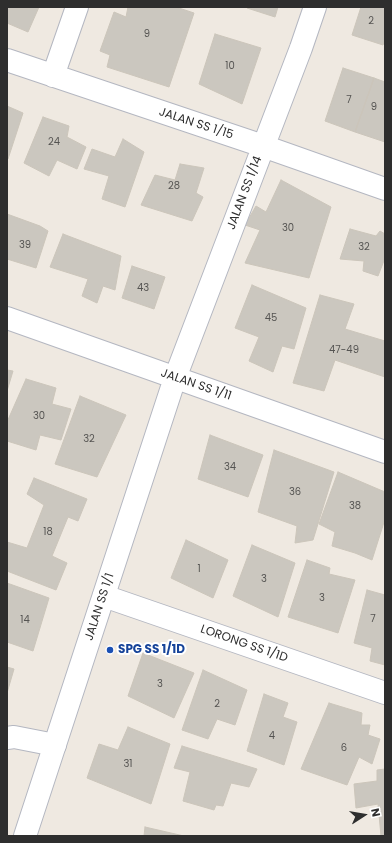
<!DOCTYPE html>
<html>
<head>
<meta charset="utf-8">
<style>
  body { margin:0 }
  #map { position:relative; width:392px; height:843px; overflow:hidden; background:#efe9e1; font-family:Poppins,sans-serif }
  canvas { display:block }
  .frame { position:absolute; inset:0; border:8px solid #2e2e2e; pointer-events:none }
  .north { position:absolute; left:344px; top:795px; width:40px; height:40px; -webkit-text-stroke:3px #fff; paint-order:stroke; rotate:78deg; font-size:11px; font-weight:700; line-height:16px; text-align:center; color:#2e2e2e }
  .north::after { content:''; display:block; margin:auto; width:14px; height:18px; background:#2e2e2e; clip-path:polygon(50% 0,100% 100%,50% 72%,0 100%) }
</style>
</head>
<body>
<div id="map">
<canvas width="392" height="843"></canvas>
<div class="frame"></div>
<div class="north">N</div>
</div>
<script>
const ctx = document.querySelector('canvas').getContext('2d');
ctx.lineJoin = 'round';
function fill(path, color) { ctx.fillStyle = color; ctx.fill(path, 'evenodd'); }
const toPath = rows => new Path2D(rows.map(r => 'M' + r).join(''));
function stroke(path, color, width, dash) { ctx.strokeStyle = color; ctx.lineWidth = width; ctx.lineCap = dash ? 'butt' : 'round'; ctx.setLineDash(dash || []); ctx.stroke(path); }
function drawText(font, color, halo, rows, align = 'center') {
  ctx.font = font + ' Poppins,sans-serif'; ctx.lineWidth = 4; ctx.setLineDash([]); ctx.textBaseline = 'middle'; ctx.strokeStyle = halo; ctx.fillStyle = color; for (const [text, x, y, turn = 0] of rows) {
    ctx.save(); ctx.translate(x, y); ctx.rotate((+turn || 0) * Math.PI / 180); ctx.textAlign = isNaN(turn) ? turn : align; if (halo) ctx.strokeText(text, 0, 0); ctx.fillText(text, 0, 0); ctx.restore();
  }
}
const building = toPath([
  [7,7,39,7,28,32,7,23,7,7],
  [128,7,176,7,194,13,169,87,107,67,110,55,100,51,114,12,126,17,128,7],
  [248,7,278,7,275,17,247,8,248,7],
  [361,7,385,7,385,40,383,45,352,35,361,7],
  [215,34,261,48,242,104,199,84,215,34],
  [343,68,374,78,355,132,325,121,343,68],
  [374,78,385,82,385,142,355,132,374,78],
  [7,106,23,113,8,159,7,159,7,106],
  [43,117,69,126,67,137,86,147,77,169,57,160,49,176,24,163,43,117],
  [123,139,144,152,125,207,102,199,109,176,84,169,92,149,115,157,123,139],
  [180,164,204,168,196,193,203,197,192,221,141,205,155,175,175,180,180,164],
  [281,180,331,207,309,278,245,263,260,230,245,225,256,206,266,212,281,180],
  [7,214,40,226,48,231,36,268,7,259,7,214],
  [350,229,376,236,380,231,385,234,385,258,378,276,363,271,364,261,340,259,350,229],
  [63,234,121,256,115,290,103,286,97,303,82,296,88,279,50,267,63,234],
  [132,266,165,277,154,309,122,298,132,266],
  [252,285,306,308,294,349,282,346,273,372,249,361,259,337,235,328,252,285],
  [320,295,354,304,345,329,385,341,385,377,335,360,324,391,293,383,320,295],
  [7,370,13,371,7,391,7,370],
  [26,379,56,388,52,404,71,409,61,440,40,435,36,450,7,441,7,422,26,379],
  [80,396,126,415,97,477,55,464,80,396],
  [210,435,263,455,248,497,198,479,210,435],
  [274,450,334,472,313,540,295,543,297,526,258,512,274,450],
  [338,472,385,492,385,519,372,560,355,553,332,546,335,532,319,524,338,472],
  [34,478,87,499,78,521,68,517,52,556,67,563,56,590,7,571,7,542,27,548,44,505,27,494,34,478],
  [186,540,228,560,213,598,171,578,186,540],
  [252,545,295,563,278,617,233,596,252,545],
  [307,560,330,568,329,574,355,580,338,633,288,617,307,560],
  [7,583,49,598,33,651,7,642,7,583],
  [367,590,385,595,385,665,370,661,372,648,354,643,367,590],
  [143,653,194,673,174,718,128,696,143,653],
  [7,667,14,669,7,693,7,667],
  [203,670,247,690,235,725,217,719,208,739,182,730,203,670],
  [264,694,288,703,283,717,297,722,284,765,247,751,264,694],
  [329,703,362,713,361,725,370,725,368,735,380,739,372,764,359,757,347,785,301,769,329,703],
  [128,727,170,744,151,804,87,778,99,744,118,750,128,727],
  [182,746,257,769,249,787,231,783,223,806,216,805,214,810,183,801,190,772,174,768,182,746],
  [385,769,385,836,381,836,378,804,356,808,354,784,377,781,377,770,385,769],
  [145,827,184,836,144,836,145,827]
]);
fill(building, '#cbc7bf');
stroke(building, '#cbc5ba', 1);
const minor = toPath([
  [7,60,263,146,385,189],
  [53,76,77,7],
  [175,378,301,48,315,7],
  [104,596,385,693],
  [7,738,14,737,55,745]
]);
const tertiary = toPath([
  [7,318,385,452],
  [25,836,175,378]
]);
stroke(minor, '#b4b7c1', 24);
stroke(tertiary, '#b4b7c1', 24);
stroke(minor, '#fff', 22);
stroke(tertiary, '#fff', 22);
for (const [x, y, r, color] of [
  [110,650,4,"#1a4fb4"]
]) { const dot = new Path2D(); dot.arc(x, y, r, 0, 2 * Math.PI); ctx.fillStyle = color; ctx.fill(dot); stroke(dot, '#fff', 1.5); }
drawText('10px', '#555452', null, [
  ["2",371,21],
  ["9",147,34],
  ["10",230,66],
  ["7",349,100],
  ["9",374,107],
  ["24",54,142],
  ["28",174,186],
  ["30",288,228],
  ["39",25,245],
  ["32",364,247],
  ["43",143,288],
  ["45",271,318],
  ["47-49",344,350],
  ["30",39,416],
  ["32",89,439],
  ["34",230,467],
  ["36",295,492],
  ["38",355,506],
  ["18",48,532],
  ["1",199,569],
  ["3",264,579],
  ["3",322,598],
  ["7",373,619],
  ["14",25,620],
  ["3",160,684],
  ["2",217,704],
  ["4",272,736],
  ["6",344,748],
  ["31",128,764]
]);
drawText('12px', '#2e2e2e', '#fff', [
  ["JALAN SS 1/15",196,124,18],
  ["JALAN SS 1/14",245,193,-69],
  ["JALAN SS 1/11",196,385,19],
  ["JALAN SS 1/1",100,607,-72],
  ["LORONG SS 1/1D",244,644,19]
]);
drawText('bold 12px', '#164399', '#fff', [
  ["SPG SS 1/1D",118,650]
], 'left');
</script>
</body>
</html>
